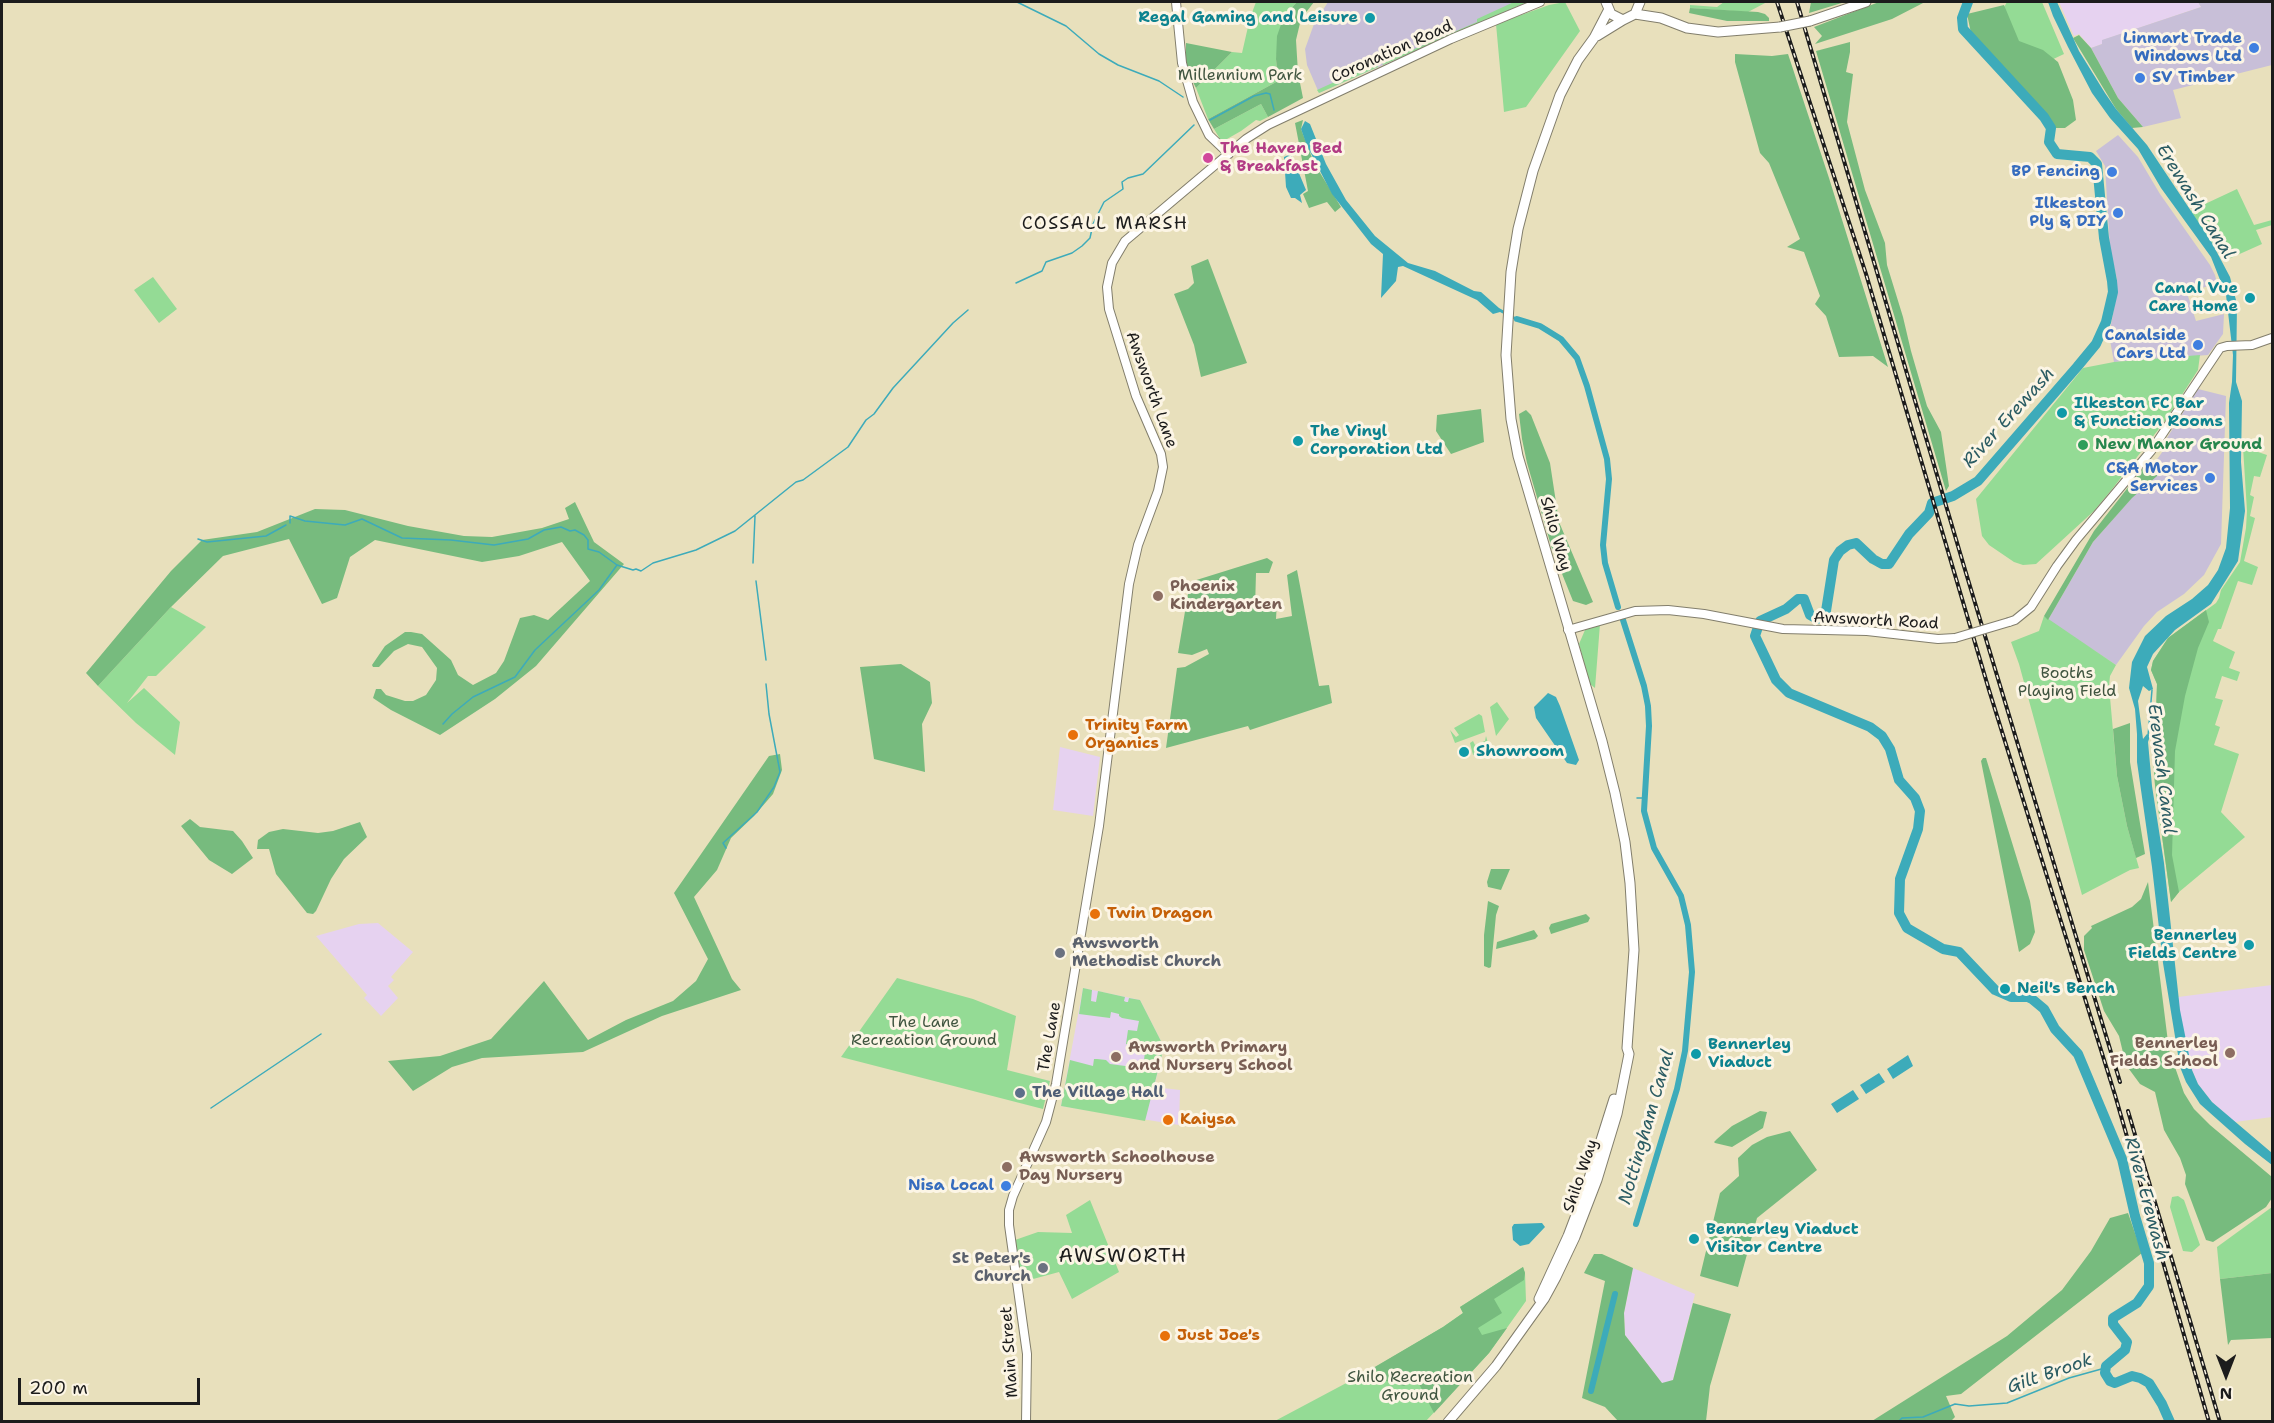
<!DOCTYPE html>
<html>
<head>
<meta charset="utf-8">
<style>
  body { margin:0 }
  #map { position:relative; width:2274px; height:1423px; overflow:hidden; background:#e8e0bc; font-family:"Shantell Sans",sans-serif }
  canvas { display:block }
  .frame { position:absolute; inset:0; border:3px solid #1c1c1c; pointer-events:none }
  .north { position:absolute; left:2196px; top:1345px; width:60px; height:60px; -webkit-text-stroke:4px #fcf5e5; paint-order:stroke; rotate:180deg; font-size:16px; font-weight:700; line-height:24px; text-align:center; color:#1c1c1c }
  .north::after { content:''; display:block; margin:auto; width:21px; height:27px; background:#1c1c1c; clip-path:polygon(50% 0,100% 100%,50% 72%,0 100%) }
  .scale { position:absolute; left:18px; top:1378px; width:182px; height:27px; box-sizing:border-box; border:3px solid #1c1c1c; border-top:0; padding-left:8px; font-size:18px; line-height:21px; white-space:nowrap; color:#1c1c1c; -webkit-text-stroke:4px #fcf5e5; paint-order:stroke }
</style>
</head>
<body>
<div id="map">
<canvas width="2274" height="1423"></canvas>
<div class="frame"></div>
<div class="north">N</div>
<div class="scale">200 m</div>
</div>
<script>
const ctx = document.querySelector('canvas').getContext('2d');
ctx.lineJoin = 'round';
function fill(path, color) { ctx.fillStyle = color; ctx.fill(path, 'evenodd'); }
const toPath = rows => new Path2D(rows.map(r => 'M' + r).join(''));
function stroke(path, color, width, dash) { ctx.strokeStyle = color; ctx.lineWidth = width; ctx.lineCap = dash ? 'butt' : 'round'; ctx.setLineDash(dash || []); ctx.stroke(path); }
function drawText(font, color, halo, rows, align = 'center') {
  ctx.font = font + ' "Shantell Sans",sans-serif'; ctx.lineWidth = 6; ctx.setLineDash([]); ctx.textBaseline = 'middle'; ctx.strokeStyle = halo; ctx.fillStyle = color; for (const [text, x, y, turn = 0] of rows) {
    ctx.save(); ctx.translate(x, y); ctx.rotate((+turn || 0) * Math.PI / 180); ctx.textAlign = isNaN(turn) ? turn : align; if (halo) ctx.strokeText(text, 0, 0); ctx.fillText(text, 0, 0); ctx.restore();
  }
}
fill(toPath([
  [2059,2,2198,2,2201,7,2103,40,2102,44,2091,48,2079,34,2074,36],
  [1060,747,1100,757,1093,816,1053,810],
  [378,923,413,952,391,977,394,980,388,986,398,998,381,1016,364,998,367,995,316,936,359,924],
  [2272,985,2272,1117,2235,1122,2212,1102,2198,1084,2192,1070,2183,1036,2178,997],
  [1083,988,1140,1000,1164,1047,1154,1087,1180,1090,1179,1125,1061,1106],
  [1633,1268,1695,1294,1673,1380,1666,1383,1662,1383,1625,1335,1624,1313]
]), '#e6d2f0');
fill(toPath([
  [1328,2,1527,2,1319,93,1307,65,1305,49,1314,24],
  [2198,2,2272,2,2272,65,2173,90,2181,118,2143,127,2118,98,2091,48,2102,44,2102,40,2201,7],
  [2118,135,2138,157,2160,194,2210,265,2215,275,2217,283,2187,293,2196,321,2224,314,2223,334,2208,355,2114,362,2109,335,2117,293,2117,279,2110,250,2105,166,2096,151],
  [2198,389,2226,396,2221,544,2204,575,2184,594,2157,612,2144,626,2116,665,2048,620,2093,542,2150,477,2150,469,2163,451,2165,441]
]), '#c8bfd8');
fill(toPath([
  [1256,2,1297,2,1284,16,1276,59,1278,81,1208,119,1196,88,1232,52,1242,53,1250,18],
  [1514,2,1527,2,1383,65,1382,63,1477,22,1477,19],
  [1565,2,1580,31,1526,107,1504,112,1496,24,1549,5],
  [1724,2,1767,2,1748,12,1690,8,1690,5,1717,7],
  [2007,2,2042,2,2064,54,2045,63,2026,55,1996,21],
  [1376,63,1378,67,1319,93,1317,90],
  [1261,104,1268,117,1260,121,1256,120,1241,131,1227,139,1220,139,1214,129],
  [2237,189,2254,225,2272,220,2272,225,2256,230,2262,244,2224,261,2190,211],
  [153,277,177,309,159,323,134,290],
  [2200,355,2198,370,2165,421,2113,488,2094,511,2036,564,2023,565,2014,562,1989,545,1982,536,1976,499,2083,368,2114,362],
  [2243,447,2267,455,2260,477,2254,476,2250,495,2254,497,2250,516,2255,518,2244,561,2258,567,2252,585,2238,581,2221,629,2218,629,2213,641,2235,652,2229,668,2240,672,2237,681,2222,676,2215,698,2223,700,2215,725,2220,727,2214,745,2239,754,2221,812,2245,837,2179,892,2171,902,2155,785,2152,745,2155,738,2157,684,2151,670,2153,661,2168,638,2216,603,2219,598,2221,590,2240,562,2246,528,2247,511],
  [171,607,206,627,156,676,148,676,127,703,144,688,180,722,175,755,136,723,98,686],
  [2044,616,2116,665,2110,676,2109,686,2117,776,2127,826,2139,868,2130,870,2082,895,2019,664,2011,642,2039,631],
  [1600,624,1595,688,1590,684,1579,644,1585,630],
  [1497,702,1509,719,1496,736,1490,707],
  [1479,714,1482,716,1485,732,1455,743,1450,730,1456,737,1459,735,1454,728],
  [1486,736,1490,751,1473,755,1470,743,1473,741,1475,745,1485,741],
  [897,978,973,999,1016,1016,1007,1070,1050,1081,1043,1109,841,1057],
  [1083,988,1092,990,1091,1001,1096,1002,1098,991,1125,997,1124,1001,1126,1002,1128,1002,1129,998,1140,1000,1164,1047,1145,1121,1061,1106,1070,1060,1093,1066,1094,1059,1097,1059,1106,1060,1110,1064,1133,1067,1139,1070,1143,1070,1146,1063,1144,1060,1146,1043,1137,1041,1136,1046,1126,1044,1128,1030,1137,1031,1139,1021,1122,1018,1119,1016,1119,1014,1111,1012,1110,1018,1079,1014],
  [2178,1196,2184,1200,2200,1245,2192,1252,2183,1251,2170,1207,2172,1197],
  [1090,1200,1119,1272,1072,1299,1059,1272,1022,1282,1015,1240,1038,1232,1072,1233,1066,1215],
  [2272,1207,2272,1273,2220,1279,2217,1247],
  [1523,1267,1525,1273,1526,1301,1489,1353,1426,1421,1273,1422,1367,1372,1443,1327,1463,1313,1460,1307]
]), '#94db95');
fill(toPath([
  [1297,2,1314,2,1301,19,1296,40,1298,73,1303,98,1268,117,1261,104,1214,129,1208,119,1278,81,1276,59,1277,36,1284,16],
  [1811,2,1845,2,1809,13],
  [1879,2,1925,2,1892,19,1815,44,1822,36,1814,27],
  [2004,5,2019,41,2043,50,2058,62,2073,100,2076,120,2065,128,2053,128,1971,33,1967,14],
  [1690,8,1758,12,1765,14,1769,18,1769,21,1727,21,1689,13],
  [2079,35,2091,48,2118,98,2143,127,2132,128,2116,109,2073,38],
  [1850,42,1850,52,1846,72,1853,74,1847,122,1865,190,1885,243,1887,265,1903,317,1911,351,1927,406,1941,432,1949,486,1946,491,1816,51],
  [1186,43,1232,52,1196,88,1189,74,1186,62],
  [1735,54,1772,56,1788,54,1829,178,1888,367,1873,356,1839,357,1826,316,1815,304,1820,296,1804,252,1787,247,1800,239,1769,163,1760,153,1735,62],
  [1303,120,1301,129,1314,163,1341,207,1335,212,1327,202,1309,208,1303,194,1308,191,1295,123],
  [1208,259,1247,363,1201,377,1194,345,1174,294,1188,289,1194,283,1191,266],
  [1481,409,1484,442,1451,454,1436,431,1437,415],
  [1526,410,1531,415,1550,463,1559,522,1593,602,1586,605,1573,601,1552,549,1527,463,1522,439,1519,414],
  [2147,463,2151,464,2157,470,2157,476,2132,498,2093,542,2048,620,2044,616,2094,531],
  [575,502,594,542,624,564,536,666,495,699,440,735,391,710,373,698,376,689,381,689,386,695,405,701,413,701,426,695,436,680,437,668,422,647,408,644,394,651,379,667,373,667,372,665,385,646,405,632,411,632,422,634,451,660,458,675,473,685,496,673,504,661,520,618,534,615,548,620,590,581,562,542,519,556,482,562,375,540,350,557,337,598,322,604,289,539,223,556,171,607,98,686,86,673,171,571,202,540,257,532,315,509,345,510,408,526,464,536,492,537,542,528,569,519,565,508],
  [1267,558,1273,562,1269,573,1256,573,1255,609,1264,608,1266,599,1277,601,1276,619,1292,616,1287,575,1297,570,1319,686,1329,685,1332,703,1250,730,1248,726,1166,748,1177,668,1185,667,1209,654,1207,649,1192,655,1178,653,1190,582],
  [2206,610,2209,622,2198,648,2185,696,2175,751,2172,855,2179,892,2171,902,2155,785,2152,745,2155,738,2157,684,2151,670,2153,661,2168,638],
  [901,664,930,682,932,703,922,724,925,772,874,759,860,667],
  [2130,723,2130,762,2145,854,2136,858,2127,826,2117,776,2113,729],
  [780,754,782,770,773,794,754,816,731,838,717,870,694,897,732,979,741,990,662,1016,583,1052,482,1058,452,1067,413,1091,388,1061,440,1056,491,1039,544,981,588,1040,626,1020,673,1001,696,981,708,959,674,893,769,756],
  [1983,758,1986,758,2030,901,2035,932,2030,944,2019,952,1981,761],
  [190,819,200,827,233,831,242,841,253,858,232,874,209,860,181,826],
  [360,822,367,837,344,859,331,879,316,911,313,914,307,913,276,874,269,849,257,849,258,840,269,832,283,829,318,833,333,831],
  [1491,869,1510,869,1501,890,1488,887,1487,882],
  [2148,882,2169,1050,2184,1093,2194,1109,2210,1125,2272,1177,2272,1198,2266,1207,2213,1242,2206,1240,2185,1184,2186,1175,2180,1158,2164,1130,2155,1092,2140,1084,2126,1065,2119,1036,2104,1011,2084,950,2084,936,2092,928,2091,926,2132,907,2141,899],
  [1488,901,1499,906,1496,915,1491,967,1489,968,1484,966,1484,935],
  [1586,914,1590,918,1588,922,1551,934,1549,928,1551,924],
  [1534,930,1538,936,1535,939,1496,949,1497,942],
  [1760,1111,1767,1112,1763,1128,1732,1147,1715,1143,1714,1142,1717,1139,1732,1126],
  [1790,1131,1817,1170,1757,1218,1738,1287,1700,1276,1720,1193,1739,1176,1738,1158,1752,1145,1767,1137],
  [2128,1213,2142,1253,1961,1394,1946,1396,1955,1417,1950,1422,1872,1421,2007,1336,2062,1290,2091,1251,2110,1218],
  [1594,1254,1602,1254,1633,1268,1624,1313,1625,1335,1662,1383,1673,1380,1693,1303,1731,1314,1710,1386,1706,1421,1618,1421,1605,1407,1582,1398,1605,1281,1584,1273],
  [1523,1267,1525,1273,1524,1280,1494,1299,1502,1313,1478,1328,1482,1335,1507,1328,1489,1353,1434,1413,1416,1378,1404,1386,1380,1379,1373,1368,1443,1327,1463,1313,1460,1307],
  [2272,1273,2272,1338,2231,1340,2228,1345,2220,1279]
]), '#77bb7e');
fill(toPath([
  [2048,2,2057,2,2079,51,2105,93,2116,109,2147,145,2211,241,2230,277,2237,304,2236,382,2242,401,2241,462,2245,511,2238,561,2211,604,2175,630,2153,654,2147,667,2153,689,2149,691,2143,686,2138,701,2143,739,2147,734,2150,736,2148,742,2152,786,2164,863,2180,1010,2192,1070,2198,1084,2212,1102,2272,1153,2272,1165,2245,1144,2200,1104,2186,1082,2180,1067,2163,963,2152,867,2137,762,2137,734,2135,709,2129,688,2132,662,2145,636,2166,616,2192,599,2208,585,2218,570,2226,548,2230,508,2229,403,2232,382,2233,355,2226,295,2211,257,2161,188,2138,149,2110,118,2092,93,2068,47,2053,16],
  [1305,121,1310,124,1326,164,1346,200,1375,236,1408,263,1435,271,1474,291,1481,292,1499,308,1517,318,1517,321,1500,312,1493,314,1477,300,1403,266,1398,267,1396,281,1381,298,1383,254,1371,244,1332,194,1307,146,1301,129],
  [1291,154,1306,190,1300,195,1302,203,1295,198,1291,198,1286,187,1284,157],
  [1548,693,1556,697,1560,706,1579,760,1576,765,1567,763,1536,718,1534,707],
  [1908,1055,1913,1066,1893,1079,1887,1069],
  [1879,1073,1885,1082,1866,1094,1860,1085],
  [1853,1090,1859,1099,1837,1113,1831,1104],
  [1542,1223,1545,1227,1529,1244,1520,1246,1513,1240,1512,1227,1514,1224]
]), '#3dabba');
stroke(toPath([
  [1017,2,1066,26,1099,54,1118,65,1159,81,1183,97],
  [1210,120,1254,96,1266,93,1270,94,1274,110],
  [1016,283,1042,271,1046,262,1072,253,1082,246,1090,238,1093,224,1104,202,1123,189,1122,182,1128,178,1143,174,1194,125],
  [290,523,290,516,305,521,345,525,362,519,402,538,451,540,494,545,528,539,544,530,561,527,570,531,575,530,584,535,588,540,588,549,599,552,617,565,633,570,636,569,641,571,653,563,696,550,735,531,796,482,803,480,848,447,866,420,874,414,893,388,953,323,968,310],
  [198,539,207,542,266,536,286,525],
  [753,563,755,516],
  [756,581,766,660],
  [443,724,452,714,473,697,515,677,535,650,599,590,617,565],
  [2148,736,2152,690],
  [1637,798,1644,798],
  [726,848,723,843,757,812,774,787,780,772,769,714,766,684],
  [211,1108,321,1034],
  [1898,1422,1902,1418,1923,1417,1955,1404,1969,1406,2007,1403,2069,1378,2105,1368]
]), '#3dabba', 1.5);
stroke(toPath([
  [1517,319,1540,326,1561,339,1577,358,1587,386,1607,459,1609,479,1603,545,1605,563,1618,607],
  [1623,620,1644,686,1648,706,1649,726,1644,811,1654,848,1681,896,1688,925,1692,972,1685,1051,1677,1089,1636,1224],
  [1591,1391,1615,1294]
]), '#3dabba', 6);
stroke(toPath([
  [1968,2,1962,18,1963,29,2044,117,2051,128,2049,142,2057,154,2090,157,2097,164,2104,238,2112,281,2113,292,2106,322,2096,344,2077,367,1978,481,1953,496,1932,503,1929,513,1909,534,1889,564,1882,564,1873,559,1856,543,1848,545,1840,551,1834,560,1826,611,1822,617,1817,619,1810,615,1804,599,1798,599,1786,609,1760,621,1755,636,1776,680,1789,693,1870,727,1882,736,1890,749,1899,780,1915,798,1920,811,1918,829,1900,879,1899,913,1907,928,1943,949,1959,952,1995,990,2011,997,2028,997,2032,999,2044,1009,2055,1029,2078,1054,2122,1159,2135,1216,2149,1263,2149,1286,2137,1303,2113,1318,2113,1324,2127,1342,2125,1350,2106,1366,2105,1373,2110,1381,2115,1383,2132,1376,2140,1378,2149,1383,2162,1404,2170,1422]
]), '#3dabba', 10);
const tertiary = toPath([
  [1176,2,1182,63,1193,102,1209,135,1229,154],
  [2009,622,2015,620,2031,607,2057,566,2076,540,2151,451,2220,348,2227,346,2252,345,2272,338],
  [1568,630,1635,611,1668,610,1704,614,1783,629,1867,631,1938,639,1955,638],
  [1026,1422,1027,1354,1009,1225,1009,1210,1013,1196,1046,1122,1056,1084,1099,826,1129,584,1138,545,1158,491,1163,467,1161,454,1136,396,1109,309,1107,287,1112,263,1125,241,1246,139,1268,125,1451,39,1540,2]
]);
const primary = toPath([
  [1606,2,1611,14,1623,20,1635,14,1640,2],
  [1635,14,1661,18,1687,28,1718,32,1780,27],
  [1810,21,1866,2],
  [1597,36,1623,20],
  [1539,1299,1568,1236,1584,1194,1614,1099],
  [1448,1422,1496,1366,1544,1299,1556,1277,1575,1237,1597,1180,1617,1114,1629,1054,1627,1048,1634,950,1630,883,1625,842,1615,793,1602,741,1518,456,1511,419,1506,355,1511,272,1518,229,1533,171,1560,95,1578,60,1594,38,1608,11]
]);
stroke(tertiary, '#827e6c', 10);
stroke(primary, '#827e6c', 11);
stroke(tertiary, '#fff', 8);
stroke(primary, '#fff', 9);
const rail = toPath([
  [1777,2,1866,274,1989,690,2115,1095,2209,1422],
  [1797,2,1966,573,2120,1082],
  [2128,1111,2220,1422]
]);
stroke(rail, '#1c1c1c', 4);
stroke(rail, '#fcf5e5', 1.5, [4.5]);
const tertiaryBridge = toPath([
  [1955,638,2009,622]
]);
const primaryBridge = toPath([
  [1780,27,1810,21]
]);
stroke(tertiaryBridge, '#827e6c', 10, []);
stroke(primaryBridge, '#827e6c', 11, []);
stroke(tertiaryBridge, '#fff', 8);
stroke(primaryBridge, '#fff', 9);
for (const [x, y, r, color] of [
  [1370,18,6,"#0f9aa8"],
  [2254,48,6,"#3f7fe0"],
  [2140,78,6,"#3f7fe0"],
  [1208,158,6,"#d1479c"],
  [2112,172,6,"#3f7fe0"],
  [2118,213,6,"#3f7fe0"],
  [2250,298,6,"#0f9aa8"],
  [2198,345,6,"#3f7fe0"],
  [2062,413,6,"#0f9aa8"],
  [1298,441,6,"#0f9aa8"],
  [2083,445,6,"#2e9e5b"],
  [2210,478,6,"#3f7fe0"],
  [1158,596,6,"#8d6e63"],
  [1073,735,6,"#e8710a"],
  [1464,752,6,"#0f9aa8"],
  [1095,914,6,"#e8710a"],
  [2249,945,6,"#0f9aa8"],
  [1060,953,6,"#6b7280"],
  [2005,989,6,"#0f9aa8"],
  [2230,1053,6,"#8d6e63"],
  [1696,1054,6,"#0f9aa8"],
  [1116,1057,6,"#8d6e63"],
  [1020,1093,6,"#5c6f8a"],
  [1168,1120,6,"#e8710a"],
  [1007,1167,6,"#8d6e63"],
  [1006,1186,6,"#3f7fe0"],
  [1694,1239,6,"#0f9aa8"],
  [1043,1268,6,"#6b7280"],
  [1165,1336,6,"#e8710a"]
]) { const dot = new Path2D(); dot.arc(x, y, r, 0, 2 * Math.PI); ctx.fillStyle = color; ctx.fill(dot); stroke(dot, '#fcf5e5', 2); }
drawText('bold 16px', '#0d838f', '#fcf5e5', [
  ["Regal Gaming and Leisure",1358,18,"right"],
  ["Canal Vue",2238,289,"right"],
  ["Care Home",2238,307,"right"],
  ["Ilkeston FC Bar",2074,404],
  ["& Function Rooms",2074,422],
  ["The Vinyl",1310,432],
  ["Corporation Ltd",1310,450],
  ["Showroom",1476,752],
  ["Bennerley",2237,936,"right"],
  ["Fields Centre",2237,954,"right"],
  ["Neil's Bench",2017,989],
  ["Bennerley",1708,1045],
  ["Viaduct",1708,1063],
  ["Bennerley Viaduct",1706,1230],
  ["Visitor Centre",1706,1248]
], 'left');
drawText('bold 16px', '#366cbe', '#fcf5e5', [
  ["Linmart Trade",2242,39],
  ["Windows Ltd",2242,57],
  ["SV Timber",2152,78,"left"],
  ["BP Fencing",2100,172],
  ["Ilkeston",2106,204],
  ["Ply & DIY",2106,222],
  ["Canalside",2186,336],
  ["Cars Ltd",2186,354],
  ["C&A Motor",2198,469],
  ["Services",2198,487],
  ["Nisa Local",994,1186]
], 'right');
drawText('16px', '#1c1c1c', '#fcf5e5', [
  ["Coronation Road",1392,52,-24],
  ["Awsworth Lane",1151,390,70],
  ["Shilo Way",1555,534,74],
  ["Awsworth Road",1876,621,3],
  ["The Lane",1050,1037,-80],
  ["Shilo Way",1581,1176,-71],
  ["Main Street",1010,1352,-94]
]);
drawText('16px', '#405540', '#fcf5e5', [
  ["Millennium Park",1240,76],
  ["Booths",2067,674],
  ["Playing Field",2067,692],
  ["The Lane",924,1023],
  ["Recreation Ground",924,1041],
  ["Shilo Recreation",1410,1378],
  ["Ground",1410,1396]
]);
drawText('bold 16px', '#b23c85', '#fcf5e5', [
  ["The Haven Bed",1220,149],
  ["& Breakfast",1220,167]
], 'left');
drawText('bold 16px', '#27864d', '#fcf5e5', [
  ["New Manor Ground",2095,445]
], 'left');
drawText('bold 16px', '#785e54', '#fcf5e5', [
  ["Phoenix",1170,587],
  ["Kindergarten",1170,605],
  ["Bennerley",2218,1044,"right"],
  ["Fields School",2218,1062,"right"],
  ["Awsworth Primary",1128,1048],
  ["and Nursery School",1128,1066],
  ["Awsworth Schoolhouse",1019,1158],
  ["Day Nursery",1019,1176]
], 'left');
drawText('bold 16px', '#c56008', '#fcf5e5', [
  ["Trinity Farm",1085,726],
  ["Organics",1085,744],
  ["Twin Dragon",1107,914],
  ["Kaiysa",1180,1120],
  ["Just Joe's",1177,1336]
], 'left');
drawText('bold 16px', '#5b616d', '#fcf5e5', [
  ["Awsworth",1072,944],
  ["Methodist Church",1072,962],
  ["St Peter's",1031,1259,"right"],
  ["Church",1031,1277,"right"]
], 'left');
drawText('bold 16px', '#4e5e75', '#fcf5e5', [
  ["The Village Hall",1032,1093]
], 'left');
drawText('italic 18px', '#2b5c63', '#fcf5e5', [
  ["Erewash Canal",2195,202,58],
  ["River Erewash",2009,418,-48],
  ["Erewash Canal",2161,769,83],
  ["Nottingham Canal",1647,1127,-74],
  ["River Erewash",2146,1199,75],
  ["Gilt Brook",2050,1374,-19]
]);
ctx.letterSpacing = '1.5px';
drawText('18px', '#1c1c1c', '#fcf5e5', [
  ["COSSALL MARSH",1105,224]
]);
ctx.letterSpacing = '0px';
ctx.letterSpacing = '1.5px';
drawText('20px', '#1c1c1c', '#fcf5e5', [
  ["AWSWORTH",1123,1257]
]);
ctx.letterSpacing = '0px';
</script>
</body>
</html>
